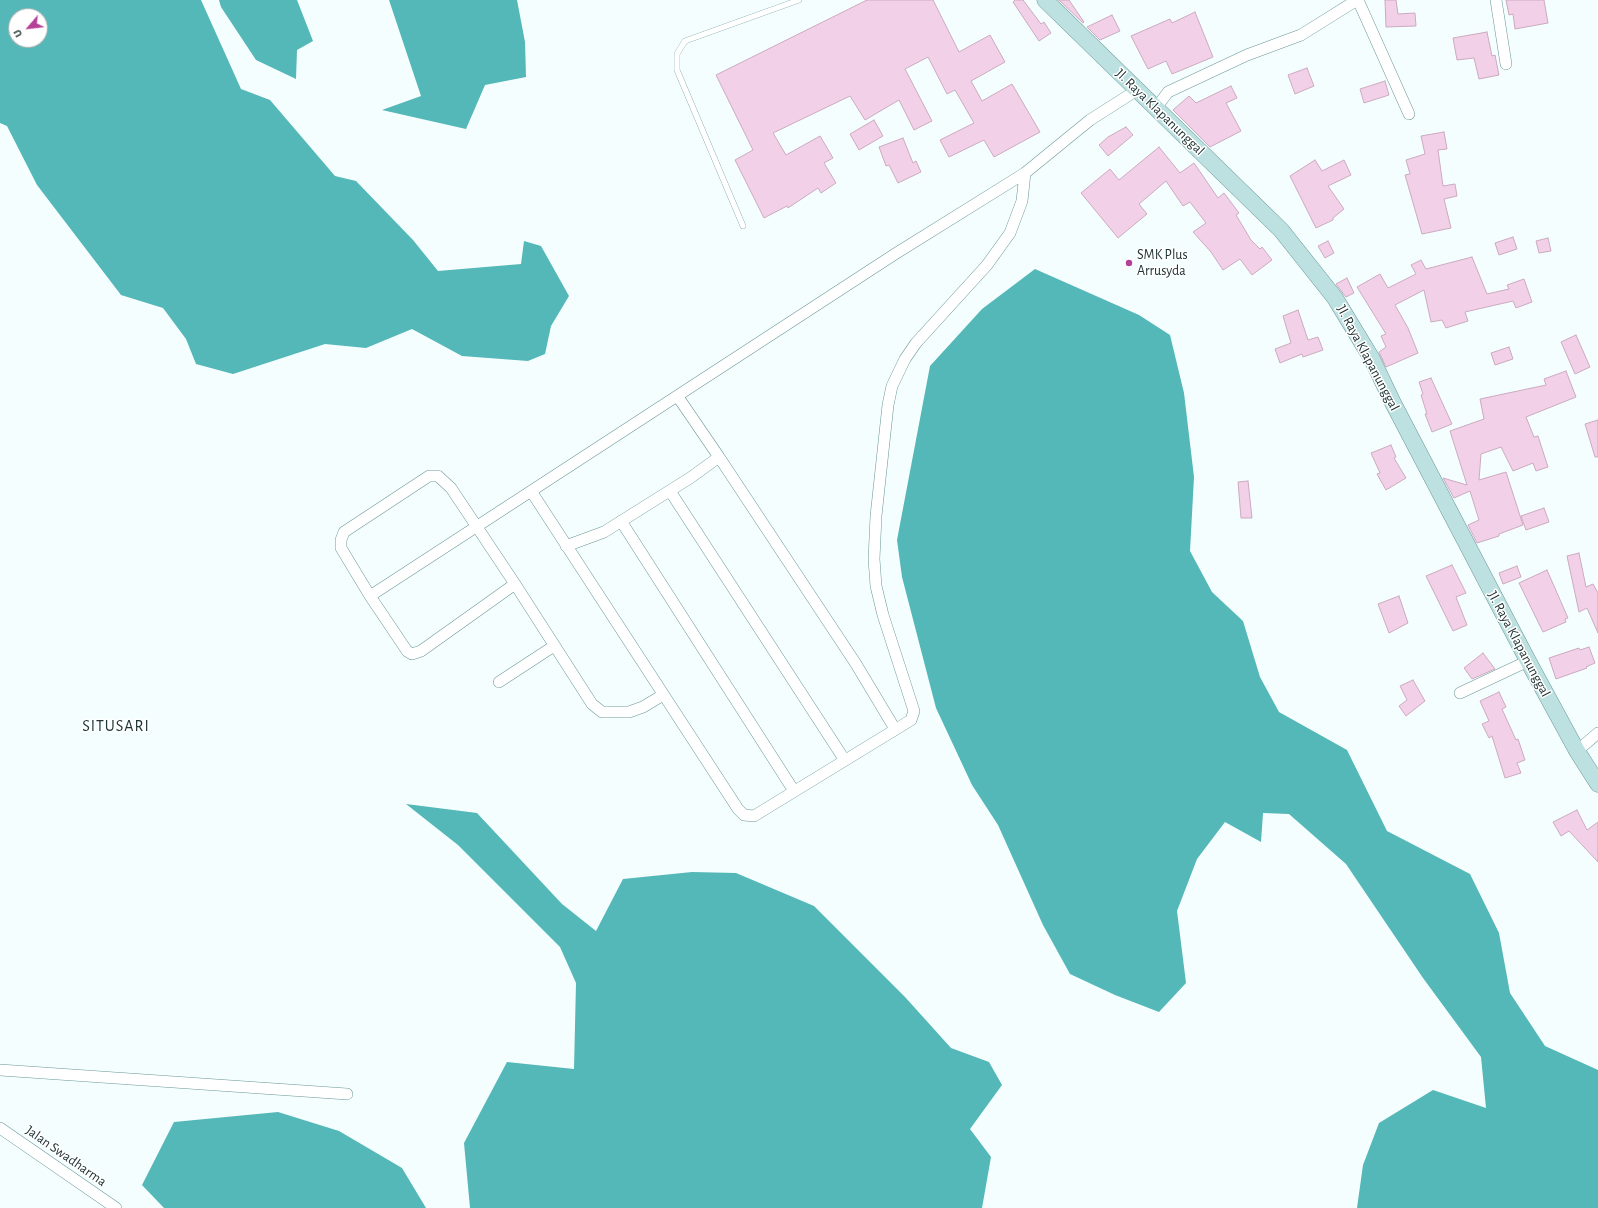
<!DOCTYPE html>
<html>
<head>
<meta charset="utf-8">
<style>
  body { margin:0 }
  #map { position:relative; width:1598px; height:1208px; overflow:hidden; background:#f4fefe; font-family:"Alegreya Sans",sans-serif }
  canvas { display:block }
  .north { position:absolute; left:8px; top:8px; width:40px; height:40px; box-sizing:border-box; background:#fff; border:1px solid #a6aeae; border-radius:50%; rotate:242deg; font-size:11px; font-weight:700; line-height:16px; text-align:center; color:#213434 }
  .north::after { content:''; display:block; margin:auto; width:14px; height:18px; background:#b54098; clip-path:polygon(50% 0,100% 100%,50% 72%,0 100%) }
</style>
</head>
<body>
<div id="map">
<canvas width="1598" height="1208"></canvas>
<div class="north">U</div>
</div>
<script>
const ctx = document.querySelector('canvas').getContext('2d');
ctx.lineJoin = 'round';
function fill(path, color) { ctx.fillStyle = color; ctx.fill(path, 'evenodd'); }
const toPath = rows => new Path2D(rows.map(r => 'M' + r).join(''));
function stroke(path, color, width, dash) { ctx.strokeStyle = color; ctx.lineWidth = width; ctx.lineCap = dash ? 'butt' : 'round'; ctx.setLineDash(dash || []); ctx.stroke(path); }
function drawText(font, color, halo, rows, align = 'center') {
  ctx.font = font + ' "Alegreya Sans",sans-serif'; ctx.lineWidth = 3; ctx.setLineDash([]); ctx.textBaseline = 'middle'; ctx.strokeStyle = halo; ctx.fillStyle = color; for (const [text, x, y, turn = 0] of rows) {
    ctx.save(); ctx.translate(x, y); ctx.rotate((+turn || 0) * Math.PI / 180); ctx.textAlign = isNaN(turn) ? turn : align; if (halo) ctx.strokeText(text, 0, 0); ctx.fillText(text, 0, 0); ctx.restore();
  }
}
fill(toPath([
  [0,0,201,0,241,89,270,100,335,176,356,181,413,240,438,271,521,264,524,241,541,246,569,296,551,326,545,354,528,361,462,356,412,329,366,348,325,344,233,374,196,364,186,339,163,308,121,295,37,185,7,126,0,123],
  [16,16,40,16,40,40,16,40],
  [219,0,297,0,313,41,297,50,296,79,256,60,221,7],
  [389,0,517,0,525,42,526,77,485,85,466,129,382,110,421,96],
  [1035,269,1139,315,1170,335,1184,393,1194,477,1190,551,1212,592,1243,621,1260,677,1279,712,1347,750,1387,831,1470,874,1499,933,1510,993,1545,1046,1598,1070,1598,1208,1357,1208,1363,1165,1379,1123,1433,1090,1486,1108,1481,1057,1423,978,1346,864,1289,814,1263,813,1261,842,1225,822,1197,859,1177,911,1186,983,1159,1012,1115,995,1070,974,1043,925,998,825,972,785,936,708,902,577,897,540,930,366,982,309],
  [406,804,477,813,562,904,596,931,623,879,692,872,736,873,814,906,905,997,951,1048,989,1062,1002,1085,970,1129,991,1157,982,1208,470,1208,464,1143,507,1062,574,1069,576,983,560,947,458,845],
  [278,1112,339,1131,402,1168,426,1208,164,1208,142,1185,174,1122]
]), '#54b7b8');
const building = toPath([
  [867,0,933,0,959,52,990,35,1005,62,971,81,982,101,1012,84,1040,132,994,157,984,140,949,157,940,140,974,123,955,90,947,94,928,57,905,69,932,121,914,130,899,100,865,120,850,96,773,133,786,155,820,136,833,158,824,163,836,183,821,193,818,188,788,208,787,206,764,218,735,160,753,150,716,75,867,0],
  [1015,0,1023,0,1041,24,1044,22,1051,33,1039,41,1013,2,1015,0],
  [1059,0,1069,0,1084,22,1083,23,1059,0],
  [1385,0,1396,0,1398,14,1415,13,1416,26,1386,27,1385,0],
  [1506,0,1544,0,1548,23,1515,29,1513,14,1509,15,1506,0],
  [1195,12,1213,57,1172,74,1166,61,1148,69,1131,36,1170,19,1172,23,1195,12],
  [1112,15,1120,31,1100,40,1087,27,1112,15],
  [1487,32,1492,56,1495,55,1499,75,1479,79,1474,58,1457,60,1453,38,1487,32],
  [1307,68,1314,86,1295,94,1288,75,1307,68],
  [1385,81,1389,95,1364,103,1360,89,1385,81],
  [1231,86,1237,98,1226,103,1241,131,1210,147,1173,110,1189,96,1196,103,1231,86],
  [874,120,883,136,859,150,850,134,874,120],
  [1126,127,1133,135,1108,156,1099,145,1108,137,1126,127],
  [1444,132,1447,149,1438,150,1443,186,1455,184,1457,196,1444,199,1451,228,1422,234,1405,175,1410,174,1406,160,1425,154,1421,136,1444,132],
  [903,138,913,163,916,161,921,172,898,183,889,165,886,166,879,147,903,138],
  [1159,147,1180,173,1194,163,1218,198,1224,193,1239,213,1236,215,1251,240,1260,249,1262,247,1272,260,1252,275,1240,259,1223,270,1211,252,1193,232,1206,223,1190,202,1183,206,1166,181,1139,204,1147,214,1118,238,1081,193,1110,169,1119,180,1159,147],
  [1315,160,1322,171,1344,160,1351,175,1328,186,1344,209,1333,218,1333,220,1316,228,1290,176,1315,160],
  [1513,237,1517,249,1499,255,1495,243,1513,237],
  [1548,238,1551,251,1539,253,1536,241,1548,238],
  [1328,241,1334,253,1325,258,1318,246,1328,241],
  [1472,257,1487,294,1509,289,1507,285,1524,279,1532,302,1516,308,1513,301,1465,312,1468,321,1446,328,1442,320,1431,322,1424,290,1395,305,1408,328,1418,353,1386,367,1379,352,1386,347,1381,336,1386,334,1357,287,1380,274,1388,288,1416,274,1411,265,1421,260,1426,269,1472,257],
  [1347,278,1354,293,1346,297,1336,284,1347,278],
  [1298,310,1308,340,1318,337,1323,350,1303,357,1302,354,1280,363,1275,349,1291,343,1283,316,1298,310],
  [1576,335,1590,367,1575,374,1561,342,1576,335],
  [1509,347,1513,359,1495,365,1491,353,1509,347],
  [1566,371,1576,397,1526,417,1534,437,1538,436,1548,467,1536,471,1533,463,1513,471,1501,447,1481,454,1479,480,1506,472,1523,525,1499,534,1499,536,1477,543,1468,525,1479,520,1470,491,1454,498,1443,478,1467,485,1450,431,1484,419,1480,399,1546,385,1544,379,1566,371],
  [1431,378,1452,424,1432,432,1425,414,1427,414,1421,395,1423,394,1419,382,1431,378],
  [1598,420,1598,457,1595,457,1585,424,1598,420],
  [1391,445,1396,457,1394,458,1406,478,1386,490,1377,474,1380,473,1371,453,1391,445],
  [1248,481,1252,518,1241,518,1238,482,1248,481],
  [1544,508,1549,522,1526,530,1521,516,1544,508],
  [1579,553,1586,587,1593,584,1598,593,1598,633,1587,608,1579,612,1567,556,1579,553],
  [1452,565,1466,593,1456,597,1467,625,1453,631,1426,576,1452,565],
  [1517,566,1521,577,1503,584,1499,573,1517,566],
  [1547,570,1568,618,1565,619,1566,622,1543,632,1519,583,1547,570],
  [1399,596,1408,623,1389,633,1378,604,1399,596],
  [1589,647,1595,663,1586,667,1587,668,1556,679,1549,658,1579,648,1580,650,1589,647],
  [1483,653,1495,669,1472,679,1464,668,1483,653],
  [1413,680,1425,701,1406,716,1399,706,1407,700,1400,686,1413,680],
  [1499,692,1506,707,1502,709,1516,740,1518,739,1525,760,1517,763,1521,773,1505,778,1492,736,1489,738,1482,724,1489,721,1480,701,1499,692],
  [1577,810,1587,830,1598,822,1598,862,1569,831,1561,836,1553,822,1577,810]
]);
fill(building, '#f2d0e7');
stroke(building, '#cbaac0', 1);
const lane = toPath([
  [743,226,677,70,677,54,685,41,799,0]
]);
const street = toPath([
  [1358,0,1409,114],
  [1496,0,1506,64],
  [1156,108,1168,92,1247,55,1301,35,1357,0],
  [678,397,719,457],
  [531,491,738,809,744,815,754,816,911,720,914,711,883,615,876,586,874,559,876,516,888,405,892,386,905,359,916,343,987,265,1010,233,1022,201,1025,173],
  [670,491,844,759],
  [621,521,794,791],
  [566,546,604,532,690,478,719,457,856,664,895,729],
  [515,584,421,651,412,654,407,651,370,596,341,548,341,540,344,532,429,476,438,476,451,488,515,584,592,704,602,712,629,712,643,707,663,695],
  [370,596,895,254,1025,173,1090,120,1137,90],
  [499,682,554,646],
  [1460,693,1528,661],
  [1577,751,1598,733],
  [0,1070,347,1094],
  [0,1128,116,1208]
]);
const secondary = toPath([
  [1045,0,1281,230,1335,298,1372,359,1393,403,1528,661,1577,751,1598,784]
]);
stroke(lane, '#6b9798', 6);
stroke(street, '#6b9798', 12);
stroke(secondary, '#6b9798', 17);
stroke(lane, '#fff', 5.5);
stroke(street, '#fff', 11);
stroke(secondary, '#bde0e1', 16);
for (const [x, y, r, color] of [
  [1129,263,4,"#b54098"]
]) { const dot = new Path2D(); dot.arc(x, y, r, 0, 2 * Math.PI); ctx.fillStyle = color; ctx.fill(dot); stroke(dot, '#fff', 1.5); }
drawText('14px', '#213434', '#fff', [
  ["Jl. Raya Klapanunggal",1160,112,44],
  ["Jl. Raya Klapanunggal",1368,358,62],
  ["Jl. Raya Klapanunggal",1519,644,62],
  ["Jalan Swadharma",66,1156,35]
]);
drawText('14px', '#213434', '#fff', [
  ["SMK Plus",1137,255],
  ["Arrusyda",1137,271]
], 'left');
ctx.letterSpacing = '1px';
drawText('16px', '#213434', '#fff', [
  ["SITUSARI",116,726]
]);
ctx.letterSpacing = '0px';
</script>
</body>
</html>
